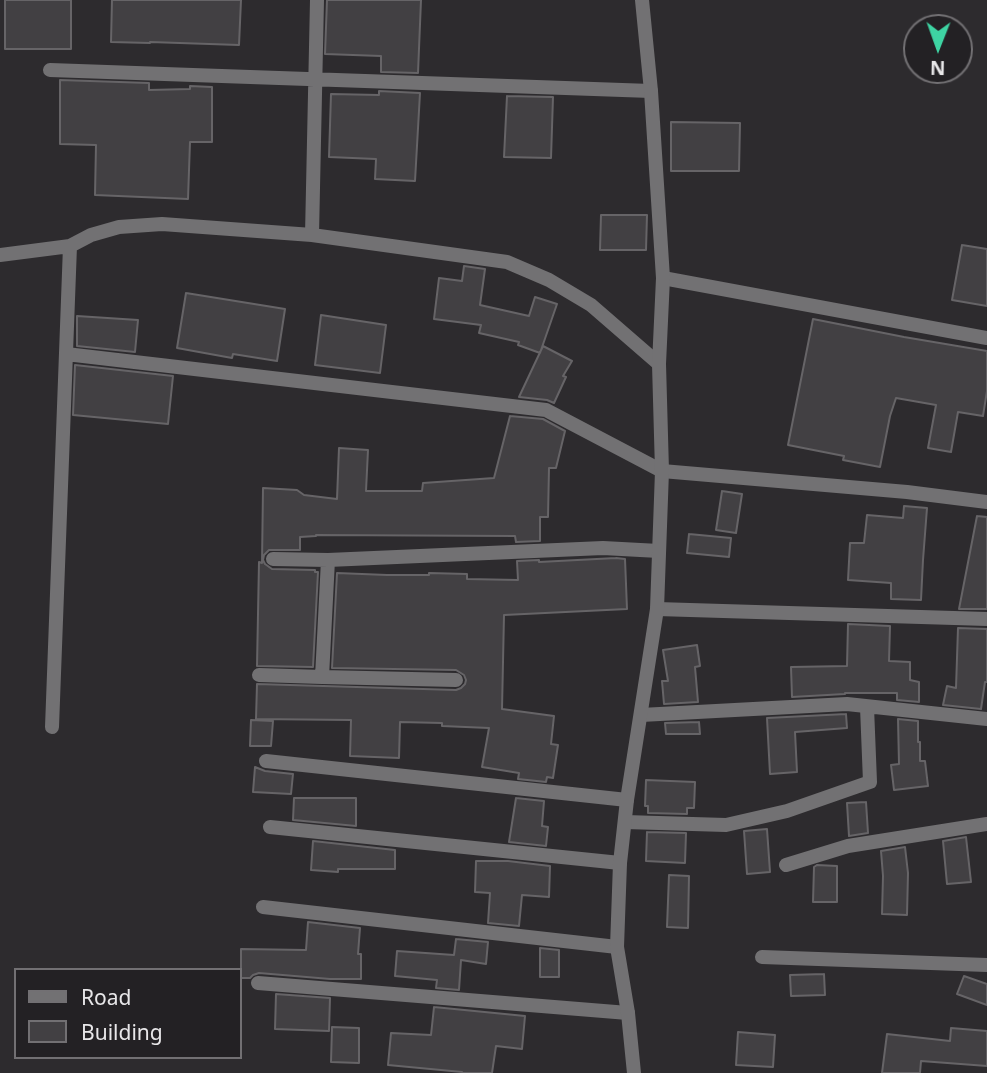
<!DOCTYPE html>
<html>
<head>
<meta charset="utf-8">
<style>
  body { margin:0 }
  #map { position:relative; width:987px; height:1073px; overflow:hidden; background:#2d2b2e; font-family:"Noto Sans",sans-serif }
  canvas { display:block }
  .legend { position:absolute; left:14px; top:968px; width:228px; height:91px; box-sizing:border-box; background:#232124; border:2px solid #727073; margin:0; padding:9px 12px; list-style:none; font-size:21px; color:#e8e7e9 }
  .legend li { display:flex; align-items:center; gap:14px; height:35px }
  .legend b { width:35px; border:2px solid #727073 }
  .north { position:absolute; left:903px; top:14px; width:70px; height:70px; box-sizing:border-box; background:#232124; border:2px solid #727073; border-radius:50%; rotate:181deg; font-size:19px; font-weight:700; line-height:28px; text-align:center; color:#e8e7e9 }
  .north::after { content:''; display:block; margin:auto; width:24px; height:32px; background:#3ed4a3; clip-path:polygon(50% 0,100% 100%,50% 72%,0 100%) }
</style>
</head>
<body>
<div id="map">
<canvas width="987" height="1073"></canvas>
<ul class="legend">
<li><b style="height:9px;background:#727173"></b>Road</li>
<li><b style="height:19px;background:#424043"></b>Building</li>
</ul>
<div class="north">N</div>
</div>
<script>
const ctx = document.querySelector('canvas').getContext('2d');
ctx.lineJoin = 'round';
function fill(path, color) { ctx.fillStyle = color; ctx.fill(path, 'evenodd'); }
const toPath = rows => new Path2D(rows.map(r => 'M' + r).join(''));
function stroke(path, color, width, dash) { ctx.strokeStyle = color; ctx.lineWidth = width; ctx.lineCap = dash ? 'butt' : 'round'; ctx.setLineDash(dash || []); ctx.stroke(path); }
const building = toPath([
  [5,0,71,0,71,49,5,49,5,0],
  [112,0,241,0,239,45,150,42,150,43,111,42,112,0],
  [327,0,421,0,418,73,381,72,381,56,325,54,327,0],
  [60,80,149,83,149,90,190,89,190,86,212,87,212,142,190,142,188,199,95,195,96,145,60,144,60,80],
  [379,91,420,93,415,181,375,179,376,159,329,157,331,94,379,95,379,91],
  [507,96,553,97,551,158,504,157,507,96],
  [671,122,740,123,739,171,671,171,671,122],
  [601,215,647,215,646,250,600,250,601,215],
  [962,245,987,249,987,306,952,300,962,245],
  [464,266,485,269,480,305,529,316,535,297,557,304,540,353,518,345,519,342,479,333,481,325,434,319,439,278,462,281,464,266],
  [186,293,285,309,277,361,233,354,232,358,177,348,186,293],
  [321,315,386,325,380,373,315,365,321,315],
  [77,316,138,320,135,352,77,346,77,316],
  [813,319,904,337,987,351,987,391,983,416,958,412,951,452,928,448,936,405,896,398,890,416,880,467,843,460,844,456,788,445,813,319],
  [543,346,572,361,563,376,566,377,554,403,547,400,519,397,543,346],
  [75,365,173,376,168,424,73,415,75,365],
  [510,416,543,419,565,431,556,468,549,468,548,517,540,517,540,541,516,542,515,536,316,535,316,536,300,537,300,550,269,550,264,555,263,560,265,564,272,569,315,570,315,572,318,572,313,667,257,666,259,562,262,563,263,488,297,490,304,495,337,499,339,448,368,450,366,491,422,491,423,483,494,478,510,416],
  [722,491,742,494,736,533,716,530,722,491],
  [904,506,927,508,923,560,921,600,891,599,891,583,848,580,850,543,864,543,867,515,903,518,904,506],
  [977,516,987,517,987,609,959,609,977,516],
  [689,534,731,538,729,557,687,553,689,534],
  [616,558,625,559,627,609,504,615,502,709,554,716,551,744,558,745,553,778,547,777,546,782,518,779,519,773,482,767,489,728,442,726,442,723,400,722,399,758,350,756,351,720,256,719,257,684,456,690,461,688,465,684,466,680,464,675,456,670,332,668,337,573,387,575,429,575,429,573,467,574,467,579,518,580,517,561,539,560,539,562,616,558],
  [848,624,890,626,889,661,910,662,910,680,919,682,919,702,897,700,897,693,845,693,845,694,792,697,791,667,847,666,848,624],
  [958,628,987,629,987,682,985,682,981,709,943,705,947,686,956,688,958,628],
  [697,645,700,666,695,667,698,702,664,704,662,681,668,681,663,650,697,645],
  [846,714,847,728,795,732,797,772,770,774,767,718,846,714],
  [898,719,918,721,918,742,920,742,920,761,925,761,928,786,894,790,891,765,899,764,898,719],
  [251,720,273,721,271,746,250,746,251,720],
  [699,722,700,734,666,734,665,723,699,722],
  [255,767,265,771,293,774,291,794,253,792,255,767],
  [646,780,695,782,694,808,687,808,687,814,648,813,648,806,645,806,646,780],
  [294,798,356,798,356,826,293,820,294,798],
  [516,798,544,801,542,826,548,827,546,846,509,842,516,798],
  [866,802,868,833,849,836,847,803,866,802],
  [767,829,770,872,747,874,744,831,767,829],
  [647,832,686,833,685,863,646,861,647,832],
  [966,837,971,882,947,884,943,841,966,837],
  [313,841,395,850,395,869,338,869,338,872,311,870,313,841],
  [905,847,908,873,907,915,882,914,883,876,881,851,905,847],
  [476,861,508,861,550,866,549,897,522,895,519,926,488,923,490,893,475,892,476,861],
  [817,865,837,866,837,902,813,902,814,867,817,865],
  [669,875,689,876,688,928,667,927,669,875],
  [308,922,360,928,358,954,361,954,361,979,330,979,259,973,253,975,250,978,241,978,241,949,306,950,308,922],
  [456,939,488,942,486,964,461,960,459,990,436,988,437,980,395,976,397,951,454,955,456,939],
  [540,948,559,950,559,977,540,977,540,948],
  [824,974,825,995,791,996,790,975,824,974],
  [964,976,987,984,987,1005,957,994,964,976],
  [276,994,330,998,329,1031,275,1029,276,994],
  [434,1007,525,1016,522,1049,496,1046,492,1073,462,1073,462,1072,388,1065,391,1033,431,1035,434,1007],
  [332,1027,359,1028,359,1063,331,1062,332,1027],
  [951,1028,987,1031,987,1066,921,1061,920,1073,882,1073,887,1034,950,1041,951,1028],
  [738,1032,775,1035,773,1067,736,1065,738,1032]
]);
fill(building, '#424043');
stroke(building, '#666467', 2);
stroke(toPath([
  [50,70,651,91],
  [312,235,317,0],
  [0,255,70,246,91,235,119,227,162,224,312,235,507,262,549,280,591,305,659,364],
  [663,278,987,338],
  [66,354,546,410,662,471,907,492,987,502],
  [273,559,328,560,603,548,659,551],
  [328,560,322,677,456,680],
  [657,609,987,619],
  [259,675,322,677],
  [641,715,847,704,987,719],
  [52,727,70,246],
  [266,761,627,800],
  [625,822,726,825,787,811,870,782,867,707],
  [270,827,620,863],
  [786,865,848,846,987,824],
  [263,907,617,947],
  [762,957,987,965],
  [258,983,628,1013]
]), '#727173', 14);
stroke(toPath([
  [634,1073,628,1013,617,947,620,863,627,800,657,609,662,471,659,364,663,278,651,91,642,0]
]), '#727173', 14);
</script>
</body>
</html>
